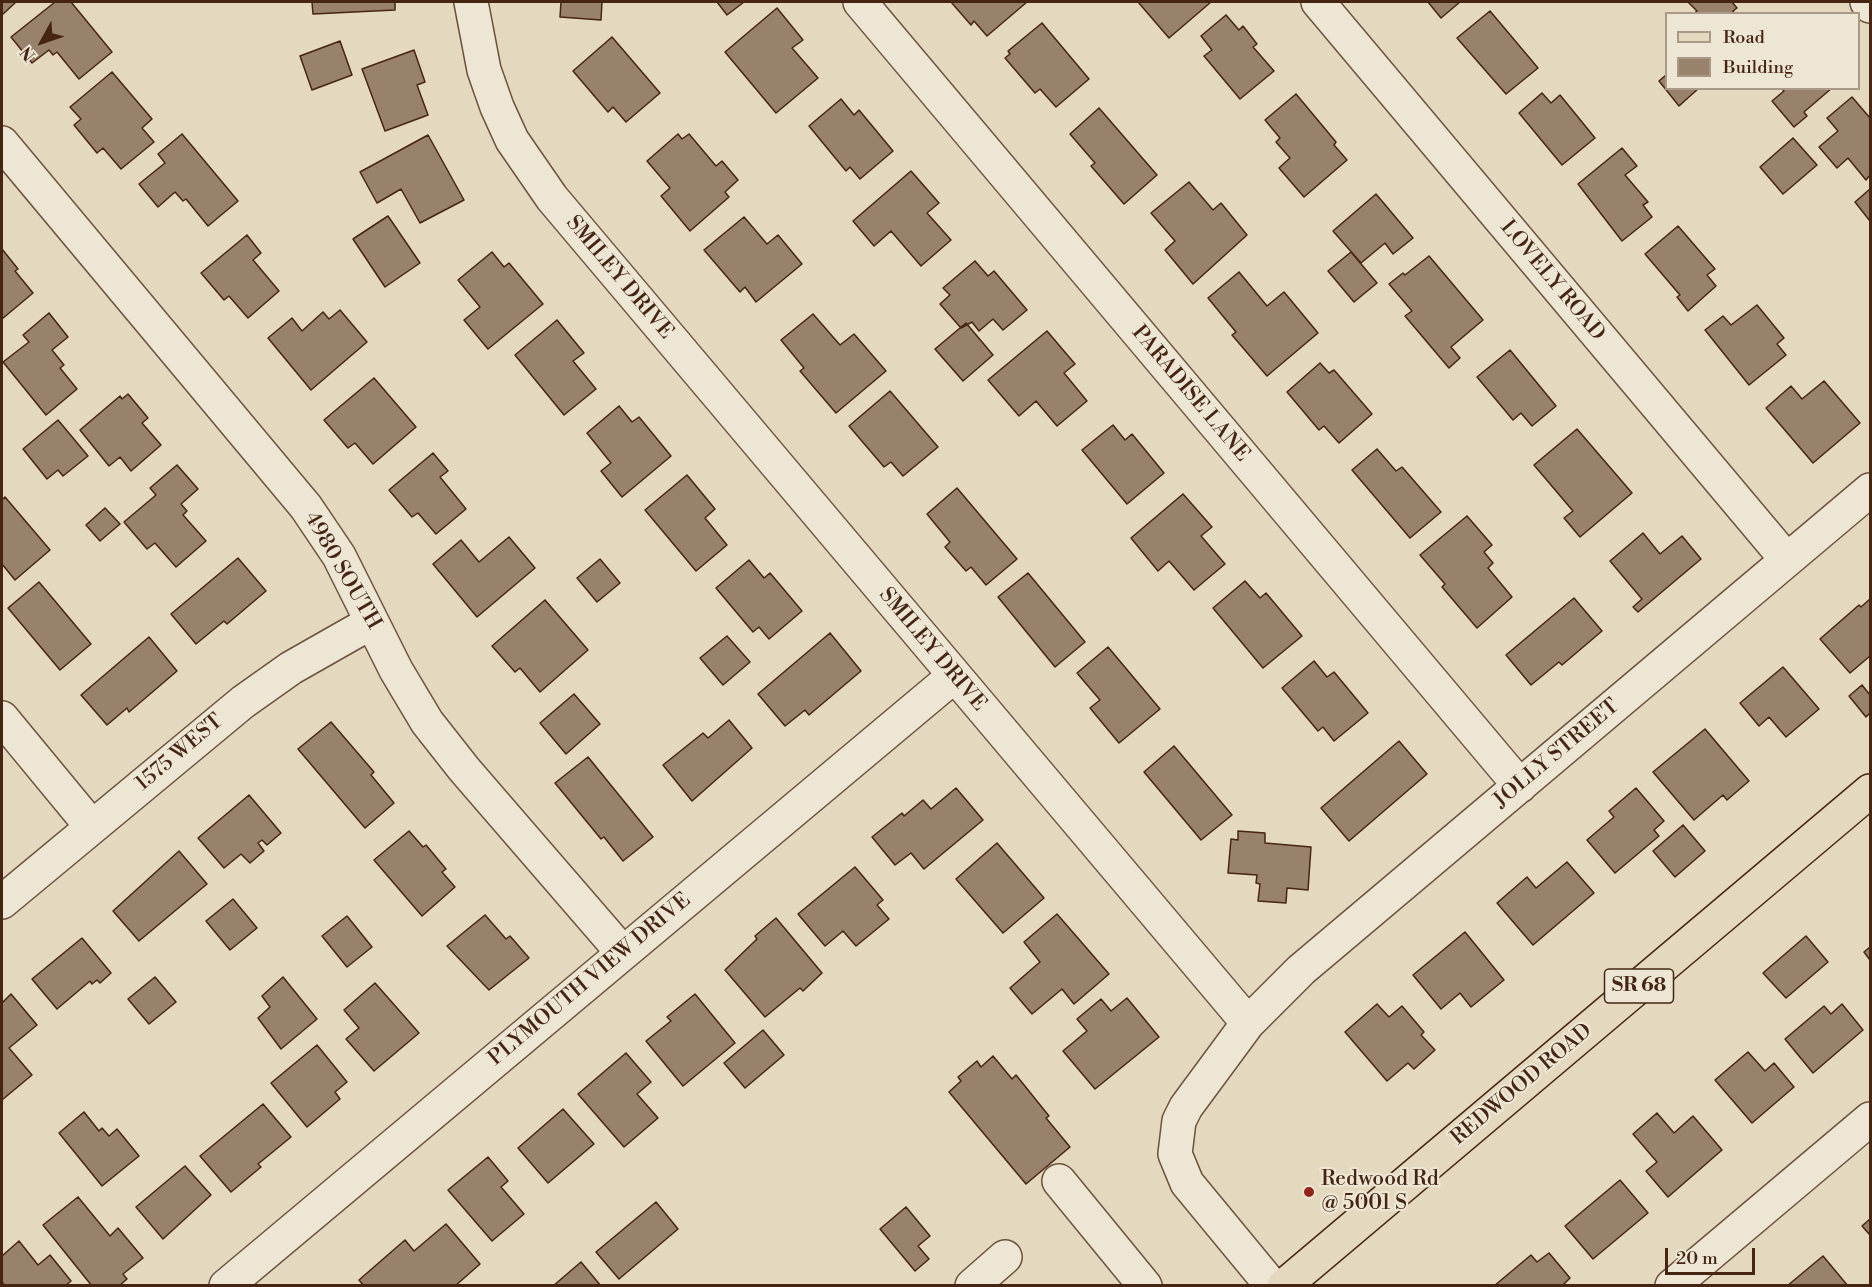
<!DOCTYPE html>
<html>
<head>
<meta charset="utf-8">
<style>
  body { margin:0 }
  #map { position:relative; width:1872px; height:1287px; overflow:hidden; background:#e4d8bf; font-family:"Libre Bodoni",serif }
  canvas { display:block }
  .frame { position:absolute; inset:0; border:3px solid #462512; pointer-events:none }
  .legend { position:absolute; left:1665px; top:12px; width:195px; height:78px; box-sizing:border-box; background:#ede6d5; border:2px solid #aa9987; margin:0; padding:8px 10px; list-style:none; font-size:18px; color:#462512 }
  .legend li { display:flex; align-items:center; gap:12px; height:30px }
  .legend b { width:30px; border:2px solid #aa9987 }
  .north { position:absolute; left:12px; top:12px; width:60px; height:60px; -webkit-text-stroke:4px #ede6d5; paint-order:stroke; rotate:230deg; font-size:16px; font-weight:700; line-height:24px; text-align:center; color:#462512 }
  .north::after { content:''; display:block; margin:auto; width:21px; height:27px; background:#462512; clip-path:polygon(50% 0,100% 100%,50% 72%,0 100%) }
  .scale { position:absolute; left:1665px; top:1248px; width:90px; height:27px; box-sizing:border-box; border:3px solid #462512; border-top:0; padding-left:8px; font-size:18px; line-height:21px; white-space:nowrap; color:#462512; -webkit-text-stroke:4px #ede6d5; paint-order:stroke }
</style>
</head>
<body>
<div id="map">
<canvas width="1872" height="1287"></canvas>
<div class="frame"></div>
<ul class="legend">
<li><b style="height:8px;background:#e4d8bf"></b>Road</li>
<li><b style="height:16px;background:#98826c"></b>Building</li>
</ul>
<div class="north">N</div>
<div class="scale">20 m</div>
</div>
<script>
const ctx = document.querySelector('canvas').getContext('2d');
ctx.lineJoin = 'round';
function fill(path, color) { ctx.fillStyle = color; ctx.fill(path, 'evenodd'); }
const toPath = rows => new Path2D(rows.map(r => 'M' + r).join(''));
function stroke(path, color, width, dash) { ctx.strokeStyle = color; ctx.lineWidth = width; ctx.lineCap = dash ? 'butt' : 'round'; ctx.setLineDash(dash || []); ctx.stroke(path); }
function drawText(font, color, halo, rows, align = 'center') {
  ctx.font = font + ' "Libre Bodoni",serif'; ctx.lineWidth = 4.5; ctx.setLineDash([]); ctx.textBaseline = 'middle'; ctx.strokeStyle = halo; ctx.fillStyle = color; for (const [text, x, y, turn = 0] of rows) {
    ctx.save(); ctx.translate(x, y); ctx.rotate((+turn || 0) * Math.PI / 180); ctx.textAlign = isNaN(turn) ? turn : align; if (halo) ctx.strokeText(text, 0, 0); ctx.fillText(text, 0, 0); ctx.restore();
  }
}
const building = toPath([
  [2,2,16,2,2,15,2,2],
  [55,2,71,2,112,52,79,79,57,52,53,55,49,50,32,63,11,37,55,2],
  [312,2,395,2,395,10,313,14,312,2],
  [561,2,602,2,601,20,560,17,561,2],
  [717,2,744,2,727,15,717,2],
  [951,2,1027,2,987,36,974,21,971,25,951,2],
  [1138,2,1211,2,1169,38,1138,2],
  [1428,2,1460,2,1441,18,1428,2],
  [1688,2,1732,2,1737,8,1733,11,1735,14,1693,14,1697,11,1688,2],
  [777,8,803,40,792,48,818,78,776,113,725,52,777,8],
  [1490,11,1538,68,1506,94,1457,38,1490,11],
  [1226,15,1239,30,1243,26,1257,44,1253,47,1274,71,1240,99,1204,56,1212,50,1201,36,1226,15],
  [1042,23,1089,79,1056,107,1040,89,1035,93,1005,58,1010,54,1008,51,1042,23],
  [612,37,660,93,626,122,613,107,608,112,573,71,612,37],
  [340,41,352,75,312,90,300,56,340,41],
  [414,50,425,82,417,85,428,115,385,131,362,69,414,50],
  [112,72,152,119,142,128,154,142,121,169,103,148,97,153,74,125,81,119,70,107,112,72],
  [1666,75,1666,88,1699,88,1679,106,1659,81,1666,75],
  [1781,88,1832,88,1804,112,1807,116,1794,127,1772,101,1784,91,1781,88],
  [1542,93,1551,103,1560,95,1595,138,1562,165,1519,113,1542,93],
  [1296,94,1336,142,1334,145,1347,160,1304,197,1279,168,1290,158,1276,142,1280,138,1265,120,1296,94],
  [1852,97,1870,118,1870,175,1866,180,1848,158,1837,168,1819,147,1838,131,1827,118,1852,97],
  [841,99,854,115,859,110,893,151,860,179,850,167,846,171,809,126,841,99],
  [1099,108,1157,175,1124,204,1091,166,1095,163,1070,134,1099,108],
  [182,134,238,201,208,226,186,199,183,201,175,192,158,207,139,184,165,163,158,154,182,134],
  [678,134,682,139,689,134,716,166,722,161,738,180,725,192,729,197,690,231,661,196,670,188,647,161,678,134],
  [428,135,464,200,420,223,401,189,377,203,360,172,428,135],
  [1793,138,1817,165,1783,194,1760,167,1793,138],
  [1622,148,1637,166,1625,175,1648,202,1643,205,1652,217,1622,241,1578,184,1622,148],
  [911,171,939,203,927,213,951,240,921,266,891,231,874,246,853,221,911,171],
  [1189,182,1213,210,1221,203,1247,235,1193,284,1165,250,1175,241,1151,213,1189,182],
  [1870,189,1870,221,1855,202,1870,189],
  [1376,194,1413,238,1393,254,1385,243,1361,263,1333,231,1376,194],
  [388,216,420,263,385,287,353,239,388,216],
  [744,217,767,244,778,235,802,264,756,302,745,287,740,292,704,250,744,217],
  [1678,226,1715,269,1707,275,1716,286,1688,311,1677,297,1680,295,1645,254,1678,226],
  [247,235,261,253,253,260,279,291,248,318,229,296,224,300,201,273,247,235],
  [2,249,18,269,15,271,33,293,2,319,2,249],
  [492,252,504,267,509,263,543,304,488,349,464,320,480,307,458,280,492,252],
  [1351,252,1377,283,1354,302,1328,271,1351,252],
  [1429,256,1483,320,1451,347,1460,358,1449,368,1405,316,1412,311,1389,284,1403,273,1405,275,1429,256],
  [975,261,988,276,994,271,1027,310,1003,330,993,319,979,331,972,322,961,328,940,304,950,295,943,288,975,261],
  [1239,272,1267,306,1284,292,1318,333,1267,376,1232,335,1236,332,1208,298,1239,272],
  [1757,305,1784,338,1777,344,1786,355,1749,385,1705,330,1723,316,1731,325,1757,305],
  [340,310,367,342,311,390,268,338,292,318,302,331,323,312,329,319,340,310],
  [49,313,68,337,52,350,64,365,60,368,77,389,46,415,3,362,29,342,23,335,49,313],
  [813,314,840,345,854,334,886,371,836,413,800,371,804,368,781,340,813,314],
  [557,320,584,353,573,361,596,389,564,415,515,355,557,320],
  [966,323,993,355,963,381,935,349,966,323],
  [1047,331,1075,364,1064,373,1087,401,1057,426,1036,401,1019,416,988,380,1047,331],
  [1510,350,1556,406,1532,426,1521,413,1513,420,1477,377,1510,350],
  [1320,363,1329,373,1334,370,1372,414,1339,443,1324,426,1319,430,1287,392,1320,363],
  [374,378,416,427,373,464,355,443,348,448,324,420,374,378],
  [1824,381,1860,423,1813,463,1766,408,1791,386,1802,399,1824,381],
  [890,391,938,447,903,476,891,462,884,467,849,426,890,391],
  [128,394,148,418,142,423,161,445,131,471,120,457,109,466,80,430,120,396,122,399,128,394],
  [619,406,632,422,639,417,671,456,622,497,601,471,611,463,587,433,619,406],
  [58,420,88,456,63,476,58,470,47,479,23,449,58,420],
  [1113,425,1125,440,1132,434,1164,473,1127,504,1082,450,1113,425],
  [1577,429,1632,493,1580,537,1564,518,1573,511,1534,465,1577,429],
  [1377,449,1396,471,1402,467,1441,512,1410,538,1352,470,1377,449],
  [433,453,448,471,440,477,466,509,436,534,418,513,412,517,389,490,433,453],
  [177,465,198,489,181,504,187,511,183,515,206,541,176,567,155,543,147,549,124,522,156,495,150,488,177,465],
  [687,475,715,509,705,518,727,545,696,571,645,510,687,475],
  [957,488,1017,559,986,585,971,567,966,571,945,547,950,542,927,514,957,488],
  [1183,494,1212,527,1201,536,1225,564,1194,590,1169,561,1158,571,1131,538,1183,494],
  [5,497,50,550,15,580,2,564,2,500,5,497],
  [105,508,120,524,100,541,86,525,105,508],
  [1467,516,1492,545,1484,552,1493,563,1488,568,1512,597,1477,628,1442,587,1445,584,1420,555,1467,516],
  [1643,533,1660,554,1682,536,1701,559,1638,612,1633,607,1642,599,1610,561,1643,533],
  [509,537,535,568,477,617,433,564,461,540,479,562,509,537],
  [238,558,266,591,227,624,224,621,196,644,171,614,238,558],
  [600,559,620,583,597,602,577,578,600,559],
  [749,560,764,578,770,573,802,611,769,639,759,627,753,632,716,588,749,560],
  [1028,573,1085,642,1055,667,998,597,1028,573],
  [1245,581,1260,598,1266,593,1302,636,1263,668,1213,608,1245,581],
  [39,582,91,644,60,670,8,608,39,582],
  [1574,598,1602,631,1562,665,1559,662,1531,685,1506,655,1574,598],
  [1870,599,1870,656,1850,673,1820,639,1859,605,1861,607,1870,599],
  [545,600,588,650,540,692,520,668,515,672,492,646,545,600],
  [830,633,861,671,809,715,805,710,785,726,758,694,830,633],
  [727,636,750,662,723,685,700,658,727,636],
  [149,637,177,671,129,712,127,708,107,725,81,695,149,637],
  [1108,647,1160,709,1119,743,1090,708,1100,700,1077,673,1108,647],
  [1314,661,1327,677,1334,672,1368,713,1334,741,1323,727,1318,731,1282,688,1314,661],
  [1783,667,1819,709,1786,737,1769,717,1759,726,1740,703,1783,667],
  [1862,685,1870,695,1870,713,1866,717,1849,696,1862,685],
  [574,694,600,724,566,754,540,723,574,694],
  [729,720,752,748,692,801,663,765,703,733,708,738,729,720],
  [331,722,374,772,371,775,394,803,365,828,298,749,331,722],
  [1705,729,1749,781,1727,800,1723,795,1694,820,1653,772,1705,729],
  [1399,741,1427,774,1349,841,1321,808,1399,741],
  [1174,746,1232,815,1201,840,1144,772,1174,746],
  [588,757,653,837,623,861,604,837,601,839,555,783,588,757],
  [956,788,983,820,924,869,911,853,895,865,872,837,902,813,904,816,923,800,931,809,956,788],
  [1636,788,1664,821,1654,830,1659,836,1615,873,1587,840,1614,817,1609,811,1636,788],
  [249,795,281,833,267,845,262,840,258,843,264,851,250,863,241,854,224,868,198,838,249,795],
  [1683,825,1705,851,1675,877,1653,851,1683,825],
  [409,831,423,847,426,845,446,869,442,872,455,887,422,916,374,860,409,831],
  [1238,831,1265,833,1265,843,1311,847,1308,890,1287,888,1286,903,1258,901,1260,884,1256,883,1257,875,1228,873,1231,839,1238,840,1238,831],
  [997,843,1044,898,1003,933,956,879,997,843],
  [179,851,207,884,139,941,113,911,179,851],
  [1567,862,1594,893,1533,945,1497,903,1527,877,1536,888,1567,862],
  [855,867,883,900,877,905,889,919,856,946,843,931,825,946,798,914,855,867],
  [233,899,257,928,230,950,206,921,233,899],
  [1057,914,1109,974,1074,1004,1062,989,1032,1014,1010,988,1040,962,1024,942,1057,914],
  [485,915,506,939,510,936,529,958,489,990,447,946,485,915],
  [347,916,372,947,347,967,322,936,347,916],
  [776,918,822,973,803,991,800,988,765,1017,725,970,757,939,755,936,776,918],
  [1465,932,1504,980,1471,1007,1460,993,1441,1009,1413,975,1465,932],
  [1806,936,1828,962,1786,998,1763,973,1806,936],
  [82,938,111,973,100,983,97,980,92,984,90,981,57,1009,32,979,82,938],
  [1870,947,1870,960,1864,952,1870,947],
  [155,977,176,1002,149,1024,128,999,155,977],
  [283,977,317,1019,281,1049,258,1018,270,1007,262,996,283,977],
  [375,983,419,1033,374,1071,346,1039,359,1028,344,1010,375,983],
  [11,994,37,1025,9,1048,32,1075,2,1100,2,1003,11,994],
  [695,994,735,1043,683,1086,646,1041,671,1021,667,1017,695,994],
  [1127,998,1159,1037,1095,1089,1063,1051,1087,1031,1077,1019,1101,999,1111,1011,1127,998],
  [1377,1004,1389,1017,1402,1006,1424,1032,1421,1035,1435,1050,1414,1069,1408,1063,1387,1081,1345,1032,1377,1004],
  [1842,1004,1863,1030,1813,1073,1785,1039,1824,1006,1831,1014,1842,1004],
  [763,1030,784,1055,745,1088,724,1063,763,1030],
  [317,1045,347,1082,335,1092,340,1099,307,1127,271,1083,317,1045],
  [1748,1052,1765,1071,1774,1063,1794,1087,1752,1123,1715,1080,1748,1052],
  [626,1053,651,1082,637,1094,658,1118,624,1147,578,1094,626,1053],
  [993,1056,1012,1079,1016,1075,1049,1116,1046,1118,1070,1147,1026,1184,949,1092,961,1081,958,1077,977,1061,981,1067,993,1056],
  [263,1104,291,1137,258,1164,261,1167,231,1192,200,1156,263,1104],
  [563,1109,594,1144,548,1183,518,1148,563,1109],
  [84,1112,99,1131,102,1128,109,1136,117,1129,139,1156,102,1186,59,1133,84,1112],
  [1657,1113,1674,1133,1693,1116,1722,1150,1668,1197,1646,1171,1657,1162,1633,1134,1657,1113],
  [488,1157,508,1181,501,1187,524,1214,492,1241,448,1190,488,1157],
  [185,1166,211,1195,163,1239,136,1207,185,1166],
  [1620,1180,1648,1213,1593,1259,1565,1226,1620,1180],
  [78,1197,110,1236,118,1228,143,1258,123,1274,127,1279,119,1286,92,1286,43,1225,78,1197],
  [656,1202,678,1229,619,1279,596,1252,656,1202],
  [906,1207,930,1236,918,1246,929,1259,915,1271,880,1229,906,1207],
  [1870,1219,1870,1235,1862,1226,1870,1219],
  [446,1224,480,1264,455,1286,364,1286,359,1280,405,1240,414,1251,446,1224],
  [19,1241,38,1265,50,1255,71,1281,65,1286,5,1286,2,1282,2,1256,19,1241],
  [1549,1253,1570,1278,1562,1286,1494,1286,1531,1255,1537,1262,1549,1253],
  [1823,1256,1848,1286,1787,1286,1823,1256],
  [581,1262,601,1286,553,1286,581,1262]
]);
fill(building, '#98826c');
stroke(building, '#462512', 1.5);
const minor = toPath([
  [471,2,484,70,497,107,512,140,552,198,1248,1023],
  [860,2,1520,786],
  [1318,2,1787,560],
  [1867,2,1870,6],
  [2,143,306,507,339,556,396,670,427,722,464,769,623,953],
  [2,718,92,827],
  [2,902,243,702,291,668,372,622],
  [1059,1181,1145,1286],
  [226,1286,954,676],
  [972,1286,1005,1257],
  [1272,1286,1187,1183,1175,1154,1179,1121,1186,1107,1248,1023,1301,970,1870,490],
  [1672,1286,1870,1119]
]);
const major = toPath([
  [1284,1286,1870,791]
]);
stroke(minor, '#6e523d', 36);
stroke(major, '#462512', 36);
stroke(minor, '#ede6d5', 33);
stroke(major, '#e4d8bf', 33);
for (const [x, y, r, color] of [
  [1309,1192,6,"#8f2418"]
]) { const dot = new Path2D(); dot.arc(x, y, r, 0, 2 * Math.PI); ctx.fillStyle = color; ctx.fill(dot); stroke(dot, '#ede6d5', 2); }
for (const [x, y, w] of [
  [1639,986,69]
]) { const box = new Path2D(); box.roundRect(x - w / 2, y - 17, w, 34, 4.5); ctx.fillStyle = '#ede6d5'; ctx.fill(box); stroke(box, '#462512', 1.5); }
drawText('bold 20px', '#462512', null, [
  ["SR 68",1639,986]
]);
drawText('21px', '#462512', '#ede6d5', [
  ["SMILEY DRIVE",619,278,50],
  ["LOVELY ROAD",1552,281,50],
  ["PARADISE LANE",1190,394,50],
  ["4980 SOUTH",342,571,60],
  ["SMILEY DRIVE",932,650,50],
  ["1575 WEST",180,753,-40],
  ["JOLLY STREET",1557,754,-40],
  ["PLYMOUTH VIEW DRIVE",590,980,-40],
  ["REDWOOD ROAD",1522,1085,-40]
]);
drawText('21px', '#462512', '#ede6d5', [
  ["Redwood Rd",1321,1180],
  ["@ 5001 S",1321,1204]
], 'left');
</script>
</body>
</html>
